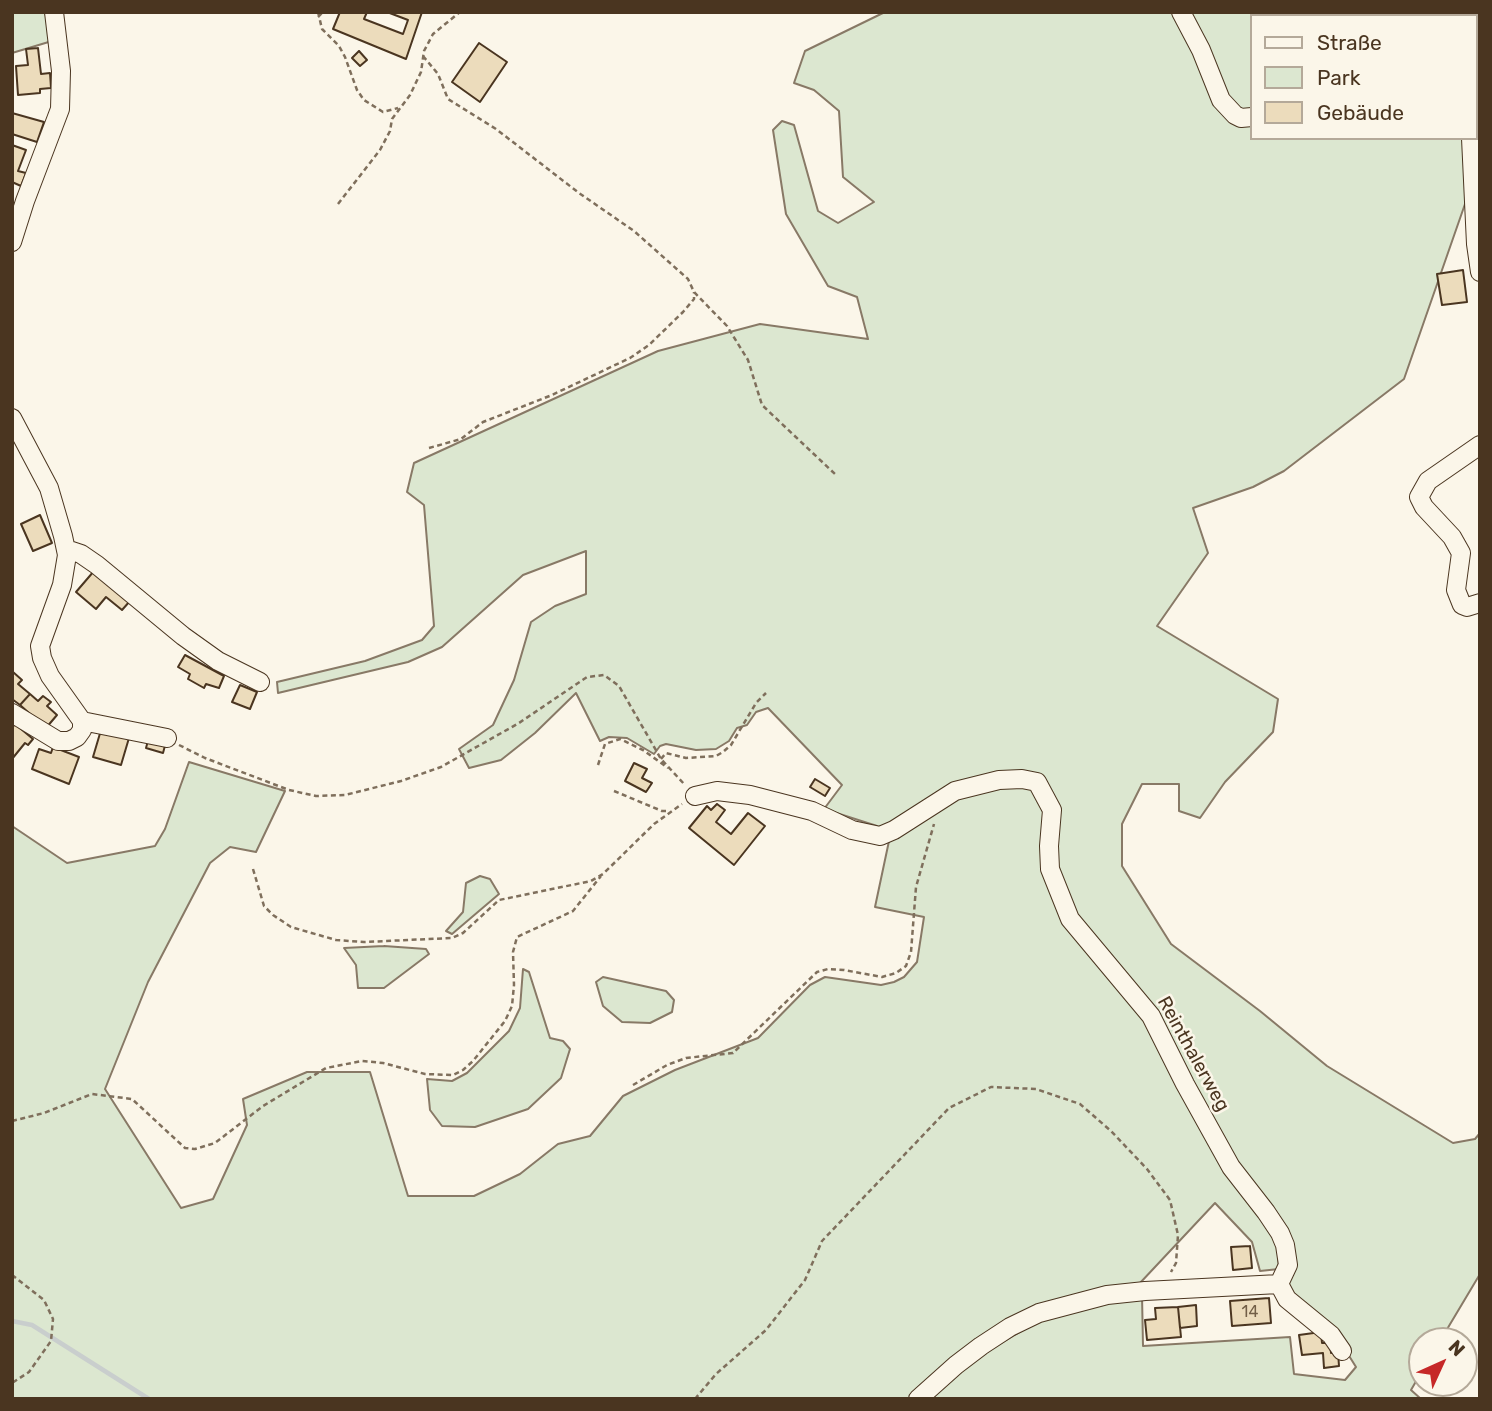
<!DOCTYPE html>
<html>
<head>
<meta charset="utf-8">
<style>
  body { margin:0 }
  #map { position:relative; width:1492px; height:1411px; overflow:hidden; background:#fbf6e9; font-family:Rubik,sans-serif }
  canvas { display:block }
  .frame { position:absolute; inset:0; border:14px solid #4a3520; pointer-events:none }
  .legend { position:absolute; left:1250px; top:14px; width:228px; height:126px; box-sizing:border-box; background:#fbf6e9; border:2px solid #b4a999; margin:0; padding:9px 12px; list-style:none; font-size:21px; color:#4a3520 }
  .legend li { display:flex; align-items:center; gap:14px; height:35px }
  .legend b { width:35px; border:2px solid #b4a999 }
  .north { position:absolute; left:1408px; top:1327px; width:70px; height:70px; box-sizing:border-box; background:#fbf6e9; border:2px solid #b4a999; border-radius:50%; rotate:45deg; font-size:19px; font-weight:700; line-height:28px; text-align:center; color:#4a3520 }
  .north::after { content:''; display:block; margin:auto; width:24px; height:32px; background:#c62828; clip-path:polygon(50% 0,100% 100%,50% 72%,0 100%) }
</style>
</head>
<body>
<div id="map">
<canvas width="1492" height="1411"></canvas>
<div class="frame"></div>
<ul class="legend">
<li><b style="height:9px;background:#fbf6e9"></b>Straße</li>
<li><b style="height:19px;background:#dce7d0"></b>Park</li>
<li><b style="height:19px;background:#ecdcbc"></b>Gebäude</li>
</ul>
<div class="north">N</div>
</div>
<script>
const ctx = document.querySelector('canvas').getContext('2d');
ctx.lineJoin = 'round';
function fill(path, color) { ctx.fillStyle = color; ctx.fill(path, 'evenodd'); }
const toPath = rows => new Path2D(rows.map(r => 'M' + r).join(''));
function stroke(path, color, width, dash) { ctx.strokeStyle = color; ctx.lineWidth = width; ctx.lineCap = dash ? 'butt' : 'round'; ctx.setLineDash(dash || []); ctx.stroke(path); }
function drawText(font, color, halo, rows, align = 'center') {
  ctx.font = font + ' Rubik,sans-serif'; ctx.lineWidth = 5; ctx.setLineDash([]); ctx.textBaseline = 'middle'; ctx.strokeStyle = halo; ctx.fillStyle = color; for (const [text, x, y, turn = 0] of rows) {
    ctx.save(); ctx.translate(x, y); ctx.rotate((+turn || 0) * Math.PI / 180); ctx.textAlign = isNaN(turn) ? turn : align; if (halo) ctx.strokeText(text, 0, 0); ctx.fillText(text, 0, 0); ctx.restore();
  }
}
const green = toPath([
  [12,12,45,12,52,41,12,53,12,12],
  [885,12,1480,12,1480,161,1404,379,1284,471,1253,487,1193,508,1208,553,1157,626,1278,699,1273,732,1225,782,1200,818,1179,811,1179,784,1142,784,1122,824,1122,866,1171,944,1260,1011,1327,1066,1453,1143,1475,1139,1480,1133,1480,1274,1440,1341,1422,1341,1422,1371,1411,1390,1421,1399,924,1399,991,1349,1042,1319,1142,1295,1143,1346,1290,1337,1294,1374,1345,1380,1356,1367,1336,1335,1292,1300,1277,1235,1279,1269,1260,1271,1252,1242,1215,1203,1140,1283,1064,1300,923,1385,909,1399,12,1399,12,826,67,863,155,846,165,829,189,762,285,791,256,852,230,847,210,863,148,982,105,1089,181,1208,213,1199,247,1125,243,1099,307,1072,370,1072,408,1196,474,1196,520,1174,558,1144,590,1136,623,1096,675,1070,758,1038,810,985,825,977,881,985,894,982,904,977,917,962,924,917,875,907,889,841,877,826,824,809,842,785,768,708,756,712,747,725,737,728,729,741,716,749,696,750,666,744,660,746,654,754,627,738,609,737,600,741,576,693,535,733,501,760,469,768,459,749,493,725,514,680,531,622,555,606,586,594,586,551,523,575,442,647,408,662,278,693,277,682,365,661,422,640,434,626,424,505,407,492,414,463,658,351,760,324,868,339,857,297,828,286,786,214,773,130,782,121,794,125,818,211,838,223,874,202,843,177,839,111,814,90,794,83,805,51,885,12],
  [1252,16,1476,16,1476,138,1252,138,1252,16],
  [480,876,490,879,499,894,452,934,446,931,463,912,466,883,480,876],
  [384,946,426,949,429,954,384,988,358,988,356,965,344,948,384,946],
  [523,969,529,972,550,1038,563,1041,570,1049,561,1078,528,1109,475,1127,442,1126,430,1110,427,1079,452,1081,467,1073,509,1031,520,1008,523,969],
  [603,977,666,991,674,1000,672,1012,650,1023,622,1022,603,1006,596,982,603,977]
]);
fill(green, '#dce7d0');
stroke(green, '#887966', 2);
stroke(toPath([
  [12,1321,32,1325,149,1399]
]), '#c9cecd', 4.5);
const building = toPath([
  [340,12,367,12,364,19,403,34,408,20,387,12,422,12,406,59,333,29,340,12],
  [479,43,507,62,480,102,452,82,479,43],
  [38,48,41,74,50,73,51,88,40,89,40,93,18,95,16,66,28,65,26,49,38,48],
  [359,51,367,60,360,66,352,58,359,51],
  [12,113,44,122,37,142,12,134,12,113],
  [12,145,26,150,18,171,26,173,21,186,12,182,12,145],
  [1463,270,1467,302,1442,305,1437,274,1463,270],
  [40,515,52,543,33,551,21,524,40,515],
  [94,571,130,601,122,610,106,597,96,609,76,592,94,571],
  [185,655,224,676,219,688,206,684,204,688,188,679,190,674,178,667,185,655],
  [13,672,22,680,18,684,30,694,20,705,12,699,13,672],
  [240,685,257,692,250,709,232,702,240,685],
  [30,694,38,701,43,696,51,702,47,706,57,715,46,728,20,705,30,694],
  [15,724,33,739,28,745,25,743,12,759,12,728,15,724],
  [101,730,129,738,121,765,93,757,101,730],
  [149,737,166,742,163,753,146,748,149,737],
  [53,747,79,757,69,784,32,769,39,749,51,753,53,747],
  [634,763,647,769,642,778,652,783,646,792,625,781,634,763],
  [815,779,830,788,825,796,810,787,815,779],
  [717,804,725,810,716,822,731,834,748,813,765,826,734,865,689,828,707,806,711,810,717,804],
  [1250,1246,1252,1268,1233,1270,1231,1247,1250,1246],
  [1269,1298,1271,1323,1232,1326,1230,1301,1269,1298],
  [1196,1305,1197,1326,1180,1328,1178,1307,1196,1305],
  [1178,1307,1181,1337,1147,1340,1145,1320,1156,1319,1155,1308,1178,1307],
  [1321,1332,1322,1343,1330,1343,1331,1353,1338,1352,1339,1366,1324,1368,1323,1353,1302,1355,1299,1335,1321,1332]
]);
fill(building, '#ecdcbc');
stroke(building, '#4a3520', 2);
const minor = toPath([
  [1181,12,1201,50,1221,100,1235,115,1241,118,1252,117],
  [1460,12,1461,16],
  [1365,16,1367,12],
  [1471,138,1476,244,1480,272],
  [12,242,25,201,60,109,61,71,54,12],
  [12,418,49,488,63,536,67,555,62,585,40,646,42,658,50,676,82,721,82,730,77,737,69,741,58,741,12,713],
  [1480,445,1428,481,1419,497,1424,507,1452,537,1461,553,1456,590,1462,605,1467,607,1480,603],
  [66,549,81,554,97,565,183,636,218,661,260,682],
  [82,721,167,738],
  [695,796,717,791,750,795,812,811,852,830,880,836,894,830,955,791,999,780,1022,779,1037,782,1052,810,1049,846,1050,869,1070,919,1151,1016,1185,1084,1231,1167,1266,1212,1280,1233,1285,1245,1288,1265,1279,1284,1145,1291,1107,1295,1039,1313,1010,1327,981,1346,956,1365,918,1399],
  [1279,1284,1287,1299,1331,1335,1342,1351]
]);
stroke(minor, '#4a3520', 20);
stroke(toPath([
  [318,12,322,29,339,46,345,57,357,90,364,100,383,112,398,108],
  [318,17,323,12],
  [423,56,438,74,448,99,496,129,579,193,634,231,688,279,694,292,727,326,748,360,762,405,836,475],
  [338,204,380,150,390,131,392,119,410,95,421,72,424,51,433,34,460,12],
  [429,448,461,439,483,422,552,395,630,358,649,345,683,312,694,299,694,292],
  [179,745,205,758,289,790,316,796,345,795,401,781,441,767,519,723,587,677,604,675,619,686,661,759,685,785],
  [661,759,666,753,686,758,716,756,723,752,731,745,756,703,766,693],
  [598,765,605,744,620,739,643,750,668,768],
  [614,791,662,811,669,811],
  [253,869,264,906,273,915,291,927,336,940,364,942,452,938,463,933,499,900,591,881,603,874,654,824,682,804],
  [633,1085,667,1065,686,1058,733,1053,817,972,828,969,844,970,882,977,896,973,906,966,911,952,916,887,934,824],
  [12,1121,44,1113,92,1094,132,1099,185,1148,195,1149,215,1143,263,1106,326,1068,362,1061,383,1063,425,1074,453,1075,463,1070,473,1061,505,1021,512,1006,514,985,513,952,517,937,573,911,601,876],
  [12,1275,44,1300,53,1319,51,1341,29,1372,12,1383],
  [695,1399,716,1374,766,1330,805,1280,822,1241,949,1108,991,1087,1036,1089,1080,1104,1111,1131,1147,1169,1170,1200,1178,1235,1176,1263,1171,1272]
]), '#7f6f5c', 2.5, [5, 3.5]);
stroke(minor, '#fbf6e9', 18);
drawText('16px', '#725f47', null, [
  ["14",1250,1312]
]);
drawText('19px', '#4a3520', '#fbf6e9', [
  ["Reinthalerweg",1193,1054,61]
]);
</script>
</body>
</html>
